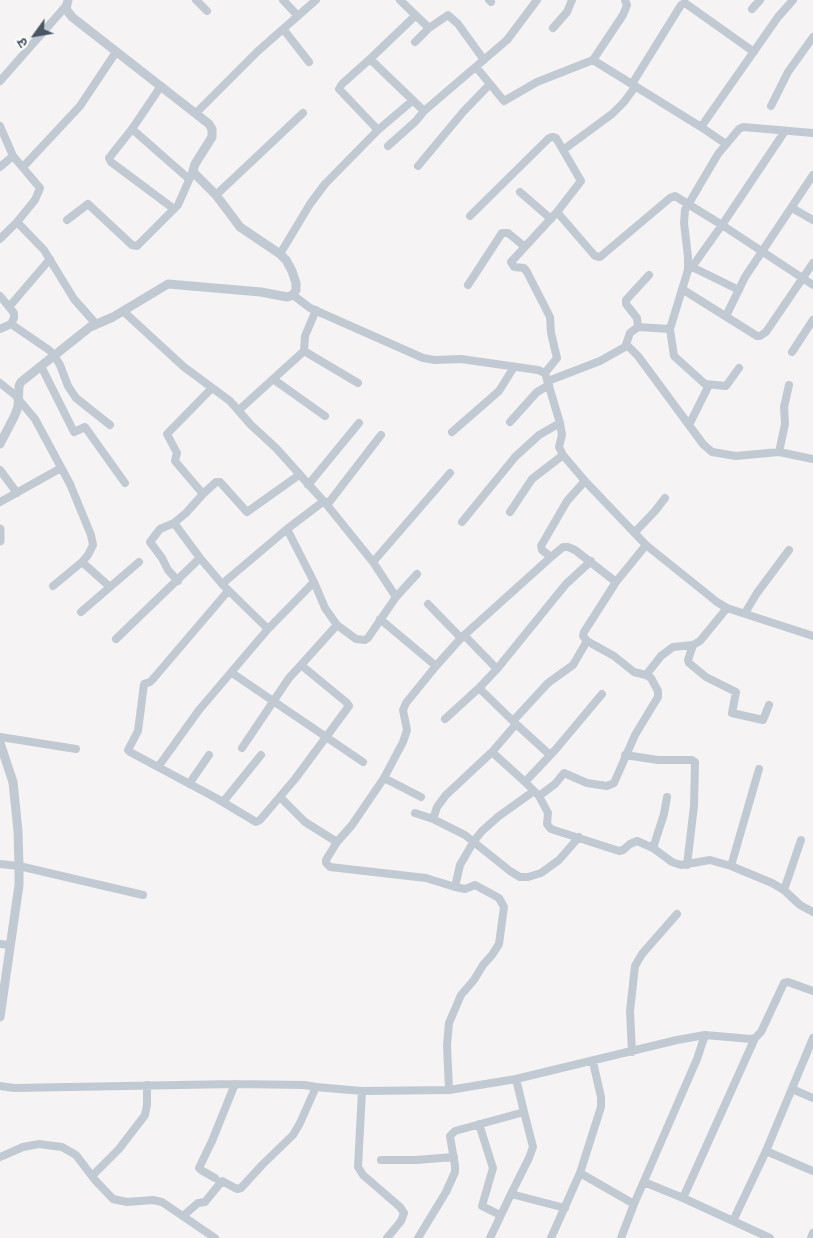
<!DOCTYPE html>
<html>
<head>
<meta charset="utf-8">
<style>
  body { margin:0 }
  #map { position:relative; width:813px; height:1238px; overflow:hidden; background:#f5f3f3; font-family:Quicksand,"Noto Sans Devanagari",sans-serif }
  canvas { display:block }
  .north { position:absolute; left:10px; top:10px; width:50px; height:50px; -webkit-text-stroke:4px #fff; paint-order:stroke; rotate:238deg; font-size:14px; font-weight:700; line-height:20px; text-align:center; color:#4a5661 }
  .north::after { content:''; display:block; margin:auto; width:18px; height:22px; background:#4a5661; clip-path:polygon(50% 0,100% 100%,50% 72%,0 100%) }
</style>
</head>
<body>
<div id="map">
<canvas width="813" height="1238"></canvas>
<div class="north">उ</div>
</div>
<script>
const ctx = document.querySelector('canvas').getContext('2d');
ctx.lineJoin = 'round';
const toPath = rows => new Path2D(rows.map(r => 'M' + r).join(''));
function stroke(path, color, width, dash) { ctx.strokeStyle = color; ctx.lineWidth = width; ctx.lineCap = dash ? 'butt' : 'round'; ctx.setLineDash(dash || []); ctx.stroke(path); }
stroke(toPath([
  [196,0,207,11],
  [283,0,298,16],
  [400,0,429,28],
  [489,0,491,2],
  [625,0,627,5,623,15,593,60,701,127,726,144],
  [752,9,760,0],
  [553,28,567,12,572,0],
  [284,30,309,62],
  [415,42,429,28,448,15,458,24,484,60],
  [370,59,415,16],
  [476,67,504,101,537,82,593,60],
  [0,81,66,6],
  [632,84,681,5,685,3,754,52],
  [161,86,132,129,109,158,111,162,174,209],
  [771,106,788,72,813,37],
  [196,113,258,51,316,0],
  [0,126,13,156,40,188,35,200,17,222,44,250,74,299,96,324],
  [701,127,778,17,793,0],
  [132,129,189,179],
  [378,130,339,89,342,84,370,59,424,111,507,40,537,0],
  [388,146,416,121,424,111],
  [418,166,463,112,490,84],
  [0,167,13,156],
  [23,167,80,106,116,52],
  [520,192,551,219],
  [216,195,303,113],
  [792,208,813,220],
  [557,212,595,256,600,257,670,198,675,196,722,225,813,285],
  [470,216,549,138,552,137,556,138,563,150],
  [67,220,88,204,132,245,137,246,178,205,193,171],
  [0,239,17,222],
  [280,254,310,204,325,184,378,130,412,101],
  [692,267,739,290],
  [688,270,692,267,722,225,785,131],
  [468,285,502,233,508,233,524,246],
  [682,289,757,336,760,336,766,332,813,263],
  [293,295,310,308,423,358,435,360,461,359,538,370,545,373,560,423,562,435,559,447,563,455,585,481,646,545,717,602,727,608,813,636],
  [0,296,14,313,14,318,11,324,49,350,54,355,60,365,68,386,76,398,110,425],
  [9,307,50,259],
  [123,311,184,367,230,401,251,425,276,448,327,505,373,562,396,597],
  [726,316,745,277,813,175],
  [638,327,637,318,626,304,626,300,649,275],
  [0,329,11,324],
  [670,329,674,356,705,384,726,386,739,368],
  [625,347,630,333,638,327,670,329,688,270,688,257,684,223,685,210,718,154,739,129,743,127,813,133],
  [304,351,305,336,316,310],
  [792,352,813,320],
  [41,366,74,432,85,427,125,483],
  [545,373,557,358,551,333,550,317,527,272,524,268,514,267,511,262,557,212,581,181,563,150,612,114,624,102,635,87],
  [273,379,325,416],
  [548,381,600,361,625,347,629,347,638,356,703,444,712,452,736,456,779,452,813,459],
  [0,383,15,395,35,419,70,484,91,535,93,545,88,555,82,562,53,586],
  [239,410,304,351,358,383],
  [510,422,537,392,549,385],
  [689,425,709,385],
  [452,432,499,391,514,367],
  [779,452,785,424,784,407,789,385],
  [0,470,17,493],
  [308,485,359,423],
  [203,494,175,461,177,453,167,434,212,388],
  [0,502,61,468],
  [327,505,381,435],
  [510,512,532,479,563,455],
  [462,522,515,457,539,435,560,423],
  [174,523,186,513,203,494,216,482,220,482,247,512,299,475],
  [635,532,655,511,665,498],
  [551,557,542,550,541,546,567,501,585,481],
  [82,562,110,587],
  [373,562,450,473],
  [178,581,168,570,162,558,150,542,160,529,174,523,200,558,222,584,268,629],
  [222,584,287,529],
  [228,591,153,679,150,682,144,684,138,731,128,750,130,752,216,798,256,822,260,820,295,779,349,706,346,702,301,665,337,625,325,608,314,582],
  [428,604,461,638,551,557,563,547,568,547,575,550,616,582,646,545],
  [81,612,139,562],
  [745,613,757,593,789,550],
  [380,619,436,666],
  [337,625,356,639,365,640,368,638,396,597,417,574],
  [116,639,200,558],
  [693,645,688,660,689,663,706,677,736,692,732,713,763,720,769,705],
  [497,669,566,584,591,561],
  [232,673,363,762],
  [646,675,661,656,673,647,693,645,700,641,727,608],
  [445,719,479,688],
  [513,721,548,683,573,665,587,641],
  [516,724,550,755],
  [0,737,76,749],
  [242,748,289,678,301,665],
  [492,752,525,782,539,796,548,813,547,824,551,829,619,851,623,850,630,844,637,841,653,848,672,862,681,865,710,860,731,866,772,883,784,890,800,905,813,912],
  [625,755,658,760,692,760,695,762,694,806,687,865],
  [158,767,199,710,268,629,314,582,287,529,324,501],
  [384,778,421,797],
  [525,782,556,749,602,694],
  [189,784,209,755],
  [539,796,555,784,564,773,587,783,607,786,614,783,635,735,658,697,658,691,651,678,646,675,634,672,614,656,587,641,583,636,584,632,616,582],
  [280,797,305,822,337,842,352,825,384,778,403,742,407,730,403,710,406,703,436,666,461,638],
  [223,802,261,755],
  [415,813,433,819,465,835,510,871,520,877,528,877,541,873,559,860,579,837],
  [433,819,437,807,446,795,492,752,516,724,479,688,497,669,464,635],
  [337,842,326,860,326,863,330,867,426,878,455,887,460,865,474,841,482,831,499,816,534,791],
  [653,848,664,814,667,797],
  [0,864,19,866,143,895],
  [731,866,759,769],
  [784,890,801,840],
  [0,944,9,945],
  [632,1052,630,1011,635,966,642,954,677,914],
  [0,1086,14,1088,235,1084,304,1085,316,1087],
  [792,1089,813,1098],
  [449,1090,447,1045,449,1023,461,995,474,980,483,965,492,955,499,944,504,907,499,898,475,885,465,889,455,887],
  [362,1091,358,1167,363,1175,400,1207,404,1213,401,1221,387,1238],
  [479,1124,493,1168,482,1206,500,1215],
  [766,1151,813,1171],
  [0,1157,23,1147,39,1144,62,1147,76,1155,95,1180,113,1199,127,1202,153,1200,162,1202,215,1238],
  [381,1160,416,1160,454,1157],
  [580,1173,634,1204],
  [92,1176,119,1149,145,1115,147,1105,147,1085],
  [215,1178,201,1170,199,1168,212,1141,235,1084],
  [644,1182,683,1198,770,1238],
  [511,1194,529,1158,533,1147,524,1112],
  [683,1198,755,1038],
  [183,1216,198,1203,205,1202,222,1181,237,1189,241,1188,262,1165,293,1135,300,1123,316,1087,362,1091,449,1090,516,1079,677,1040,705,1035,751,1039,755,1038,761,1032,784,983,788,982,813,991],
  [733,1221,766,1151,813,1038],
  [418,1238,446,1192,455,1172,455,1166,450,1136,455,1131,524,1112,516,1079],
  [490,1238,511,1194,565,1208],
  [551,1238,580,1173,601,1107,601,1097,593,1062],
  [621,1238,634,1204,697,1059,705,1035],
  [811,1238,813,1233]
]), '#c1cad2', 8);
stroke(toPath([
  [0,444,14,417,18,407,19,386,21,382,90,327,113,317,168,284,261,292,287,297,293,295,296,290,296,283,292,271,286,260,280,254,240,227,216,195,195,174,193,171,195,164,212,137,212,129,209,124,72,17,66,9,68,0],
  [0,529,0,541],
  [0,743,13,782,18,831,19,866,19,885,0,1017]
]), '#c1cad2', 9);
</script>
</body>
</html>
